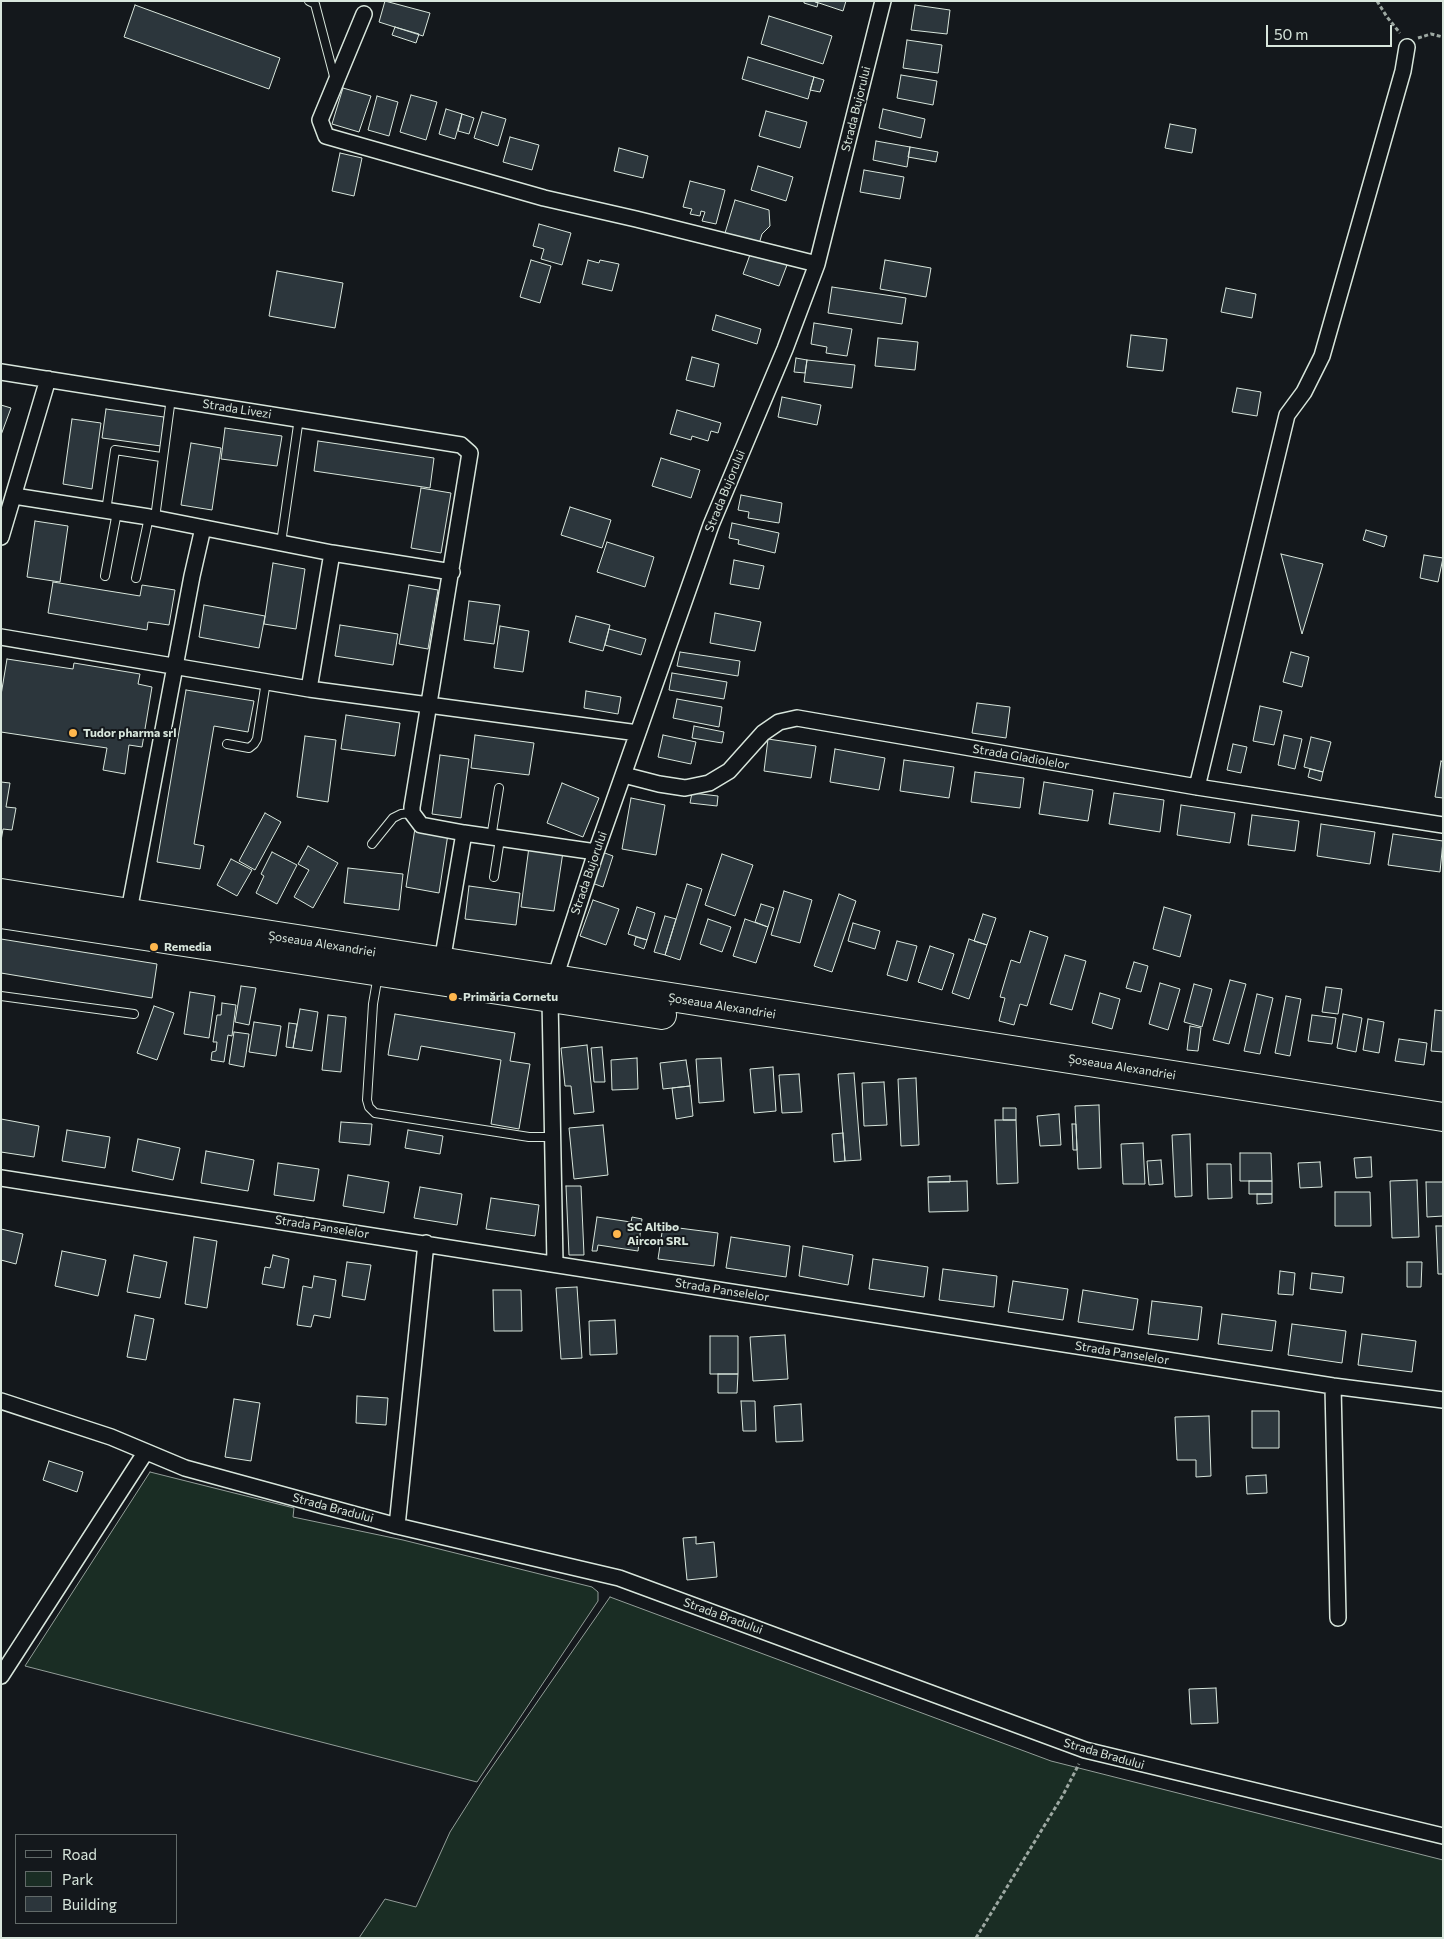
<!DOCTYPE html>
<html>
<head>
<meta charset="utf-8">
<style>
  body { margin:0 }
  #map { position:relative; width:1444px; height:1939px; overflow:hidden; background:#14181c; font-family:Commissioner,sans-serif }
  canvas { display:block }
  .frame { position:absolute; inset:0; border:2px solid #d8e6dc; pointer-events:none }
  .legend { position:absolute; left:15px; top:1834px; width:162px; height:90px; box-sizing:border-box; background:#14181c; border:1px solid #626a69; margin:0; padding:6px 9px; list-style:none; font-size:15px; color:#d8e6dc }
  .legend li { display:flex; align-items:center; gap:10px; height:25px }
  .legend b { width:25px; border:1px solid #626a69 }
  .scale { position:absolute; left:1266px; top:25px; width:126px; height:22px; box-sizing:border-box; border:2px solid #d8e6dc; border-top:0; padding-left:6px; font-size:15px; line-height:18px; white-space:nowrap; color:#d8e6dc; -webkit-text-stroke:4px #14181c; paint-order:stroke }
</style>
</head>
<body>
<div id="map">
<canvas width="1444" height="1939"></canvas>
<div class="frame"></div>
<ul class="legend">
<li><b style="height:6px;background:#14181c"></b>Road</li>
<li><b style="height:14px;background:#1a2d24"></b>Park</li>
<li><b style="height:14px;background:#2c363c"></b>Building</li>
</ul>
<div class="scale">50 m</div>
</div>
<script>
const ctx = document.querySelector('canvas').getContext('2d');
ctx.lineJoin = 'round';
function fill(path, color) { ctx.fillStyle = color; ctx.fill(path, 'evenodd'); }
const toPath = rows => new Path2D(rows.map(r => 'M' + r).join(''));
function stroke(path, color, width, dash) { ctx.strokeStyle = color; ctx.lineWidth = width; ctx.lineCap = dash ? 'butt' : 'round'; ctx.setLineDash(dash || []); ctx.stroke(path); }
function drawText(font, color, halo, rows, align = 'center') {
  ctx.font = font + ' Commissioner,sans-serif'; ctx.lineWidth = 4; ctx.setLineDash([]); ctx.textBaseline = 'middle'; ctx.strokeStyle = halo; ctx.fillStyle = color; for (const [text, x, y, turn = 0] of rows) {
    ctx.save(); ctx.translate(x, y); ctx.rotate((+turn || 0) * Math.PI / 180); ctx.textAlign = isNaN(turn) ? turn : align; if (halo) ctx.strokeText(text, 0, 0); ctx.fillText(text, 0, 0); ctx.restore();
  }
}
const green = toPath([
  [150,1472,294,1508,293,1517,403,1540,592,1587,598,1592,598,1601,477,1782,25,1666,150,1472],
  [610,1597,1051,1761,1443,1860,1443,1938,359,1938,385,1899,416,1907,450,1832,483,1780,610,1597]
]);
fill(green, '#1a2d24');
stroke(green, '#939e99', 1);
const building = toPath([
  [385,1,430,13,423,36,379,22,385,1],
  [804,1,813,1,818,3,817,7,804,3,804,1],
  [813,1,846,1,843,11,813,1],
  [135,5,280,58,269,89,124,37,135,5],
  [915,5,950,10,947,34,911,30,915,5],
  [769,16,832,36,823,64,761,44,769,16],
  [395,27,419,34,416,43,392,35,395,27],
  [907,40,942,45,938,73,903,68,907,40],
  [748,57,814,77,808,99,742,79,748,57],
  [901,75,937,81,933,105,897,98,901,75],
  [814,77,824,80,820,92,810,90,814,77],
  [343,88,371,96,359,132,332,124,343,88],
  [411,95,437,102,426,140,400,132,411,95],
  [377,96,398,102,389,136,368,130,377,96],
  [446,109,462,114,455,139,439,134,446,109],
  [883,109,925,119,921,138,879,128,883,109],
  [766,111,807,122,800,148,759,136,766,111],
  [482,112,506,119,498,146,474,138,482,112],
  [462,114,474,118,469,134,458,131,462,114],
  [1170,124,1196,129,1192,153,1165,148,1170,124],
  [510,137,539,145,532,170,503,162,510,137],
  [876,141,910,147,907,167,873,160,876,141],
  [910,147,938,152,936,162,908,157,910,147],
  [619,148,648,156,643,178,614,171,619,148],
  [340,153,362,158,354,196,332,191,340,153],
  [758,166,793,177,786,201,751,190,758,166],
  [864,170,904,177,900,199,860,192,864,170],
  [690,181,725,190,716,224,702,221,705,212,701,211,700,216,690,214,692,209,683,207,690,181],
  [735,200,769,210,770,226,762,234,759,244,725,233,735,200],
  [539,224,571,233,562,265,541,259,544,249,533,246,539,224],
  [751,252,787,265,779,286,743,274,751,252],
  [531,260,551,266,540,303,520,297,531,260],
  [588,260,599,263,600,260,619,264,612,291,582,284,588,260],
  [885,260,931,268,926,297,880,289,885,260],
  [277,271,343,283,335,328,269,316,277,271],
  [832,287,906,298,902,324,828,313,832,287],
  [1226,288,1256,294,1252,318,1221,312,1226,288],
  [716,315,761,329,757,344,712,330,716,315],
  [814,323,852,329,847,356,826,353,827,347,811,344,814,323],
  [1131,335,1167,339,1163,371,1127,367,1131,335],
  [878,338,918,342,915,370,875,366,878,338],
  [692,357,719,364,714,387,686,380,692,357],
  [796,358,807,360,805,373,794,372,796,358],
  [807,360,855,365,852,388,804,382,807,360],
  [1237,388,1261,392,1257,416,1232,412,1237,388],
  [782,397,821,405,817,425,778,417,782,397],
  [1,405,11,408,1,435,1,405],
  [106,409,164,417,161,446,102,438,106,409],
  [677,410,721,423,718,433,711,431,708,441,692,436,691,440,670,434,677,410],
  [72,419,101,423,92,489,63,484,72,419],
  [225,428,282,436,277,466,221,459,225,428],
  [318,441,434,458,430,488,314,471,318,441],
  [191,443,221,448,212,510,181,505,191,443],
  [661,458,700,470,691,498,652,486,661,458],
  [421,488,451,493,441,553,411,548,421,488],
  [741,495,782,503,779,523,748,518,749,512,738,510,741,495],
  [570,507,611,520,602,548,561,535,570,507],
  [35,521,68,526,60,582,27,577,35,521],
  [732,523,779,533,775,553,738,544,739,540,729,538,732,523],
  [1366,530,1387,536,1384,547,1363,540,1366,530],
  [607,542,654,557,645,587,597,572,607,542],
  [1281,554,1323,564,1302,634,1281,554],
  [1424,555,1443,558,1438,582,1420,578,1424,555],
  [734,560,764,566,759,589,730,584,734,560],
  [273,563,305,569,296,629,264,624,273,563],
  [53,582,140,596,142,585,175,590,169,625,148,622,147,630,48,613,53,582],
  [409,585,438,590,428,649,399,644,409,585],
  [469,601,500,605,494,644,464,640,469,601],
  [204,605,265,616,259,648,199,637,204,605],
  [715,613,761,622,755,651,710,643,715,613],
  [576,616,610,625,603,651,569,642,576,616],
  [340,625,398,634,393,665,335,656,340,625],
  [500,626,529,631,523,672,494,668,500,626],
  [609,629,646,639,641,655,605,645,609,629],
  [680,652,740,661,738,676,677,666,680,652],
  [1291,652,1309,657,1302,687,1283,682,1291,652],
  [7,659,73,669,74,663,140,674,138,684,152,687,142,747,129,745,125,774,103,770,107,748,1,732,1,695,7,659],
  [672,673,727,682,724,699,669,690,672,673],
  [186,690,254,701,248,732,214,726,194,844,204,846,200,869,157,862,186,690],
  [586,691,621,697,618,714,584,708,586,691],
  [677,699,722,707,719,727,673,718,677,699],
  [977,703,1010,707,1006,738,972,733,977,703],
  [1260,706,1282,711,1274,745,1253,741,1260,706],
  [346,715,400,723,395,756,341,749,346,715],
  [694,726,724,732,722,743,692,738,694,726],
  [475,735,534,743,529,775,471,768,475,735],
  [663,735,696,742,691,764,658,757,663,735],
  [1284,735,1302,739,1295,769,1278,765,1284,735],
  [305,736,336,740,328,802,297,797,305,736],
  [1311,737,1331,742,1323,772,1304,767,1311,737],
  [768,739,816,746,811,778,764,771,768,739],
  [1233,744,1247,747,1241,773,1227,770,1233,744],
  [835,749,885,758,879,790,830,782,835,749],
  [440,755,469,759,461,818,432,814,440,755],
  [904,760,954,767,949,798,900,791,904,760],
  [1441,761,1443,762,1443,798,1435,797,1441,761],
  [1310,769,1323,772,1321,781,1308,777,1310,769],
  [975,772,1024,778,1020,808,971,802,975,772],
  [1,782,10,783,6,807,16,808,12,830,3,829,1,841,1,782],
  [1044,782,1093,790,1088,821,1039,814,1044,782],
  [562,783,599,798,583,837,547,823,562,783],
  [692,793,718,796,717,806,690,803,692,793],
  [1114,793,1164,800,1160,832,1109,824,1114,793],
  [631,798,665,805,656,855,622,849,631,798],
  [1181,805,1235,813,1230,843,1177,835,1181,805],
  [265,813,281,822,255,870,239,861,265,813],
  [1252,815,1299,821,1295,851,1248,845,1252,815],
  [1321,824,1375,832,1370,864,1317,856,1321,824],
  [415,828,448,834,439,893,406,887,415,828],
  [1393,834,1443,841,1440,872,1388,865,1393,834],
  [308,846,338,863,313,908,294,897,309,870,298,864,308,846],
  [529,847,563,852,554,911,521,907,529,847],
  [272,852,297,865,277,904,256,893,264,876,261,874,272,852],
  [602,852,613,856,603,887,592,883,602,852],
  [722,854,753,865,735,916,705,905,722,854],
  [231,859,252,870,237,896,217,885,231,859],
  [348,868,403,874,399,910,344,903,348,868],
  [687,884,702,889,680,960,665,955,687,884],
  [469,886,520,893,516,925,465,919,469,886],
  [784,891,812,900,800,943,771,935,784,891],
  [839,894,856,901,832,972,814,966,839,894],
  [593,900,619,909,606,945,580,936,593,900],
  [761,904,774,908,768,927,755,922,761,904],
  [637,907,655,913,647,940,628,934,637,907],
  [1164,907,1191,915,1180,957,1153,949,1164,907],
  [983,914,996,918,987,945,974,941,983,914],
  [665,916,676,919,665,955,654,952,665,916],
  [708,919,731,927,722,952,700,944,708,919],
  [745,919,768,927,756,963,733,956,745,919],
  [853,923,880,931,875,949,848,941,853,923],
  [1030,931,1048,937,1027,1006,1020,1004,1014,1025,999,1021,1005,998,1000,997,1011,960,1020,963,1030,931],
  [636,937,647,940,644,949,634,945,636,937],
  [1,939,157,964,152,998,1,973,1,939],
  [969,939,987,945,969,999,952,993,969,939],
  [897,941,917,946,907,981,887,975,897,941],
  [930,946,954,954,942,990,918,982,930,946],
  [1065,955,1086,961,1072,1010,1050,1004,1065,955],
  [1134,962,1148,966,1141,992,1126,988,1134,962],
  [1230,980,1246,984,1229,1044,1213,1040,1230,980],
  [1160,983,1180,989,1168,1030,1149,1024,1160,983],
  [1194,984,1212,989,1202,1027,1184,1022,1194,984],
  [241,986,256,988,249,1025,235,1022,241,986],
  [1326,987,1342,989,1338,1014,1322,1012,1326,987],
  [190,992,215,996,209,1038,184,1034,190,992],
  [1100,993,1120,999,1112,1029,1092,1023,1100,993],
  [1257,994,1273,998,1260,1054,1244,1051,1257,994],
  [1286,996,1301,999,1290,1056,1275,1053,1286,996],
  [222,1003,236,1005,232,1036,228,1035,224,1062,211,1060,212,1052,216,1051,217,1042,213,1042,217,1015,221,1015,222,1003],
  [154,1006,174,1013,157,1060,137,1053,154,1006],
  [300,1009,318,1012,312,1051,293,1048,300,1009],
  [1435,1010,1443,1011,1443,1052,1431,1051,1435,1010],
  [395,1014,515,1033,510,1061,530,1064,519,1129,491,1124,501,1060,421,1046,418,1060,388,1055,395,1014],
  [1343,1014,1362,1018,1356,1052,1337,1048,1343,1014],
  [328,1015,346,1017,341,1072,322,1070,328,1015],
  [1312,1015,1336,1018,1332,1044,1308,1041,1312,1015],
  [1368,1019,1384,1022,1379,1053,1363,1050,1368,1019],
  [254,1022,281,1026,276,1056,249,1052,254,1022],
  [289,1023,297,1024,293,1048,286,1047,289,1023],
  [1190,1026,1201,1028,1198,1051,1187,1050,1190,1026],
  [234,1032,249,1034,244,1067,229,1064,234,1032],
  [1399,1039,1427,1043,1424,1065,1395,1061,1399,1039],
  [587,1045,594,1112,574,1114,571,1086,565,1086,561,1048,587,1045],
  [602,1047,605,1082,594,1082,591,1048,602,1047],
  [637,1058,638,1089,612,1090,611,1060,637,1058],
  [721,1058,724,1101,699,1103,696,1059,721,1058],
  [686,1060,690,1086,663,1089,660,1063,686,1060],
  [773,1067,776,1111,754,1113,750,1069,773,1067],
  [854,1073,861,1160,845,1161,838,1074,854,1073],
  [799,1074,802,1112,782,1113,779,1075,799,1074],
  [916,1078,919,1145,901,1146,898,1079,916,1078],
  [884,1082,887,1125,864,1126,862,1083,884,1082],
  [690,1086,693,1116,676,1119,672,1088,690,1086],
  [1099,1105,1101,1168,1078,1169,1075,1106,1099,1105],
  [1003,1108,1016,1108,1016,1120,1003,1120,1003,1108],
  [1059,1114,1061,1145,1040,1146,1037,1116,1059,1114],
  [1,1119,39,1126,34,1157,1,1152,1,1119],
  [995,1120,1016,1120,1018,1183,997,1184,995,1120],
  [341,1122,372,1124,370,1145,339,1142,341,1122],
  [1072,1124,1076,1124,1077,1150,1073,1150,1072,1124],
  [603,1125,608,1175,574,1179,569,1128,603,1125],
  [67,1130,110,1137,105,1168,62,1161,67,1130],
  [408,1130,443,1136,440,1154,405,1148,408,1130],
  [843,1133,845,1161,834,1162,832,1134,843,1133],
  [1190,1134,1192,1196,1175,1197,1172,1135,1190,1134],
  [138,1139,180,1148,173,1180,132,1171,138,1139],
  [1143,1143,1145,1184,1123,1184,1121,1144,1143,1143],
  [206,1151,254,1160,248,1191,201,1183,206,1151],
  [1240,1153,1271,1153,1272,1181,1240,1181,1240,1153],
  [1371,1157,1372,1177,1356,1178,1354,1158,1371,1157],
  [1161,1160,1163,1184,1149,1185,1147,1161,1161,1160],
  [1320,1162,1322,1187,1300,1188,1298,1163,1320,1162],
  [278,1163,319,1169,314,1201,274,1195,278,1163],
  [1207,1164,1231,1164,1232,1198,1208,1199,1207,1164],
  [348,1175,389,1182,384,1213,343,1206,348,1175],
  [950,1176,950,1182,928,1182,928,1177,950,1176],
  [1417,1180,1419,1237,1392,1238,1390,1181,1417,1180],
  [967,1181,968,1211,929,1212,928,1182,967,1181],
  [1249,1181,1272,1181,1272,1194,1249,1194,1249,1181],
  [1426,1182,1443,1182,1443,1216,1427,1217,1426,1182],
  [566,1186,581,1186,584,1255,569,1255,566,1186],
  [420,1187,462,1194,457,1225,414,1218,420,1187],
  [1335,1192,1370,1192,1371,1226,1335,1226,1335,1192],
  [1257,1194,1272,1194,1272,1203,1257,1204,1257,1194],
  [491,1198,539,1205,535,1236,486,1229,491,1198],
  [597,1217,631,1222,632,1217,642,1219,638,1251,598,1245,597,1251,592,1251,597,1217],
  [663,1226,718,1233,714,1266,658,1259,663,1226],
  [1436,1226,1443,1226,1443,1274,1438,1274,1436,1226],
  [1,1229,23,1234,16,1264,1,1260,1,1229],
  [194,1237,217,1241,207,1308,185,1304,194,1237],
  [731,1237,790,1246,786,1277,726,1268,731,1237],
  [803,1246,853,1255,848,1285,799,1276,803,1246],
  [62,1251,106,1260,98,1296,55,1286,62,1251],
  [134,1255,167,1262,160,1298,127,1292,134,1255],
  [273,1255,289,1259,284,1288,262,1284,265,1267,270,1268,273,1255],
  [873,1259,928,1267,924,1297,869,1289,873,1259],
  [347,1262,371,1265,365,1300,342,1296,347,1262],
  [1407,1262,1422,1262,1421,1287,1407,1287,1407,1262],
  [943,1269,997,1276,994,1307,939,1300,943,1269],
  [1280,1271,1295,1273,1293,1295,1278,1294,1280,1271],
  [1312,1273,1344,1277,1342,1293,1310,1289,1312,1273],
  [314,1276,336,1280,330,1318,314,1315,311,1327,297,1325,303,1286,312,1288,314,1276],
  [1013,1281,1068,1289,1063,1320,1008,1312,1013,1281],
  [577,1287,582,1358,561,1359,556,1288,577,1287],
  [493,1290,521,1290,522,1331,494,1331,493,1290],
  [1083,1290,1138,1299,1133,1330,1078,1322,1083,1290],
  [1152,1301,1202,1307,1198,1340,1148,1334,1152,1301],
  [1222,1314,1276,1321,1272,1351,1218,1344,1222,1314],
  [135,1315,154,1319,146,1360,127,1357,135,1315],
  [615,1320,617,1354,590,1355,589,1321,615,1320],
  [1292,1324,1346,1331,1342,1363,1288,1355,1292,1324],
  [1362,1334,1416,1341,1412,1372,1358,1365,1362,1334],
  [785,1335,788,1379,753,1381,750,1337,785,1335],
  [710,1336,738,1336,738,1374,710,1374,710,1336],
  [718,1374,738,1374,737,1393,718,1393,718,1374],
  [357,1396,388,1398,386,1425,356,1423,357,1396],
  [234,1399,260,1403,251,1461,225,1457,234,1399],
  [741,1401,755,1401,756,1431,743,1431,741,1401],
  [801,1404,803,1441,776,1442,774,1406,801,1404],
  [1252,1411,1279,1411,1279,1448,1252,1448,1252,1411],
  [1209,1416,1211,1476,1196,1477,1196,1460,1177,1460,1175,1417,1209,1416],
  [49,1461,83,1472,77,1492,43,1480,49,1461],
  [1266,1475,1267,1493,1247,1494,1246,1476,1266,1475],
  [696,1537,696,1544,714,1542,717,1577,687,1580,683,1538,696,1537],
  [1216,1688,1218,1723,1191,1724,1189,1689,1216,1688]
]);
fill(building, '#2c363c');
stroke(building, '#d8e6dc', 1);
const lane = toPath([
  [309,1,315,4,335,80],
  [106,511,115,450,161,457],
  [155,518,171,398],
  [281,543,299,418],
  [105,576,117,512],
  [136,578,149,517],
  [227,744,249,748,254,744,257,739,266,681],
  [491,838,499,788],
  [372,844,393,818,401,814,412,813],
  [494,877,500,839],
  [378,975,373,1004,367,1100,369,1107,375,1113,529,1137,552,1137],
  [1,996,134,1014]
]);
const street = toPath([
  [364,14,320,120,326,136,544,198,636,219,817,264],
  [1,372,461,445,470,453,412,807,412,813,421,825,464,833],
  [14,496,149,517,332,553,452,572],
  [1,537,48,379],
  [1,637,309,689,638,733],
  [309,689,332,553],
  [624,775,659,784,685,788,709,783,729,771,763,733,779,722,797,718,1197,787,1443,825],
  [1197,787,1287,415,1304,392,1322,356,1403,71,1407,47],
  [129,911,192,576,203,528],
  [442,962,464,833,596,852],
  [555,978,596,852,711,525,785,349,817,264,883,1],
  [550,999,555,1264],
  [1,1178,1333,1386,1443,1400],
  [1333,1386,1338,1618],
  [1,1401,111,1437,185,1468,397,1526,619,1578,1085,1750,1443,1836],
  [397,1526,426,1243],
  [1,1676,145,1453]
]);
const highway = toPath([
  [1,893,1443,1117],
  [1,914,662,1015]
]);
stroke(lane, '#d8e6dc', 10);
stroke(street, '#d8e6dc', 18);
stroke(highway, '#d8e6dc', 30);
stroke(toPath([
  [1377,1,1387,17,1400,33],
  [1418,38,1431,34,1443,37],
  [976,1938,1063,1795,1079,1764]
]), '#9da8a2', 3, [4, 2.5]);
stroke(lane, '#14181c', 8);
stroke(street, '#14181c', 15);
stroke(highway, '#14181c', 28);
for (const [x, y, r, color] of [
  [73,733,5,"#ffb74d"],
  [154,947,5,"#ffb74d"],
  [453,997,5,"#ffb74d"],
  [617,1234,5,"#ffb74d"]
]) { const dot = new Path2D(); dot.arc(x, y, r, 0, 2 * Math.PI); ctx.fillStyle = color; ctx.fill(dot); stroke(dot, '#14181c', 2); }
drawText('12px', '#d8e6dc', '#14181c', [
  ["Strada Bujorului",856,109,-76],
  ["Strada Livezi",237,409,9],
  ["Strada Bujorului",725,491,-68],
  ["Strada Gladiolelor",1021,757,10],
  ["Strada Bujorului",589,873,-71],
  ["Șoseaua Alexandriei",322,944,9],
  ["Șoseaua Alexandriei",722,1006,9],
  ["Șoseaua Alexandriei",1122,1067,9],
  ["Strada Panselelor",322,1227,9],
  ["Strada Panselelor",722,1290,9],
  ["Strada Panselelor",1122,1353,9],
  ["Strada Bradului",333,1508,15],
  ["Strada Bradului",723,1616,20],
  ["Strada Bradului",1104,1754,16]
]);
drawText('bold 12px', '#d8e6dc', '#14181c', [
  ["Tudor pharma srl",83,733],
  ["Remedia",164,947],
  ["Primăria Cornetu",463,997],
  ["SC Altibo",627,1227],
  ["Aircon SRL",627,1241]
], 'left');
</script>
</body>
</html>
